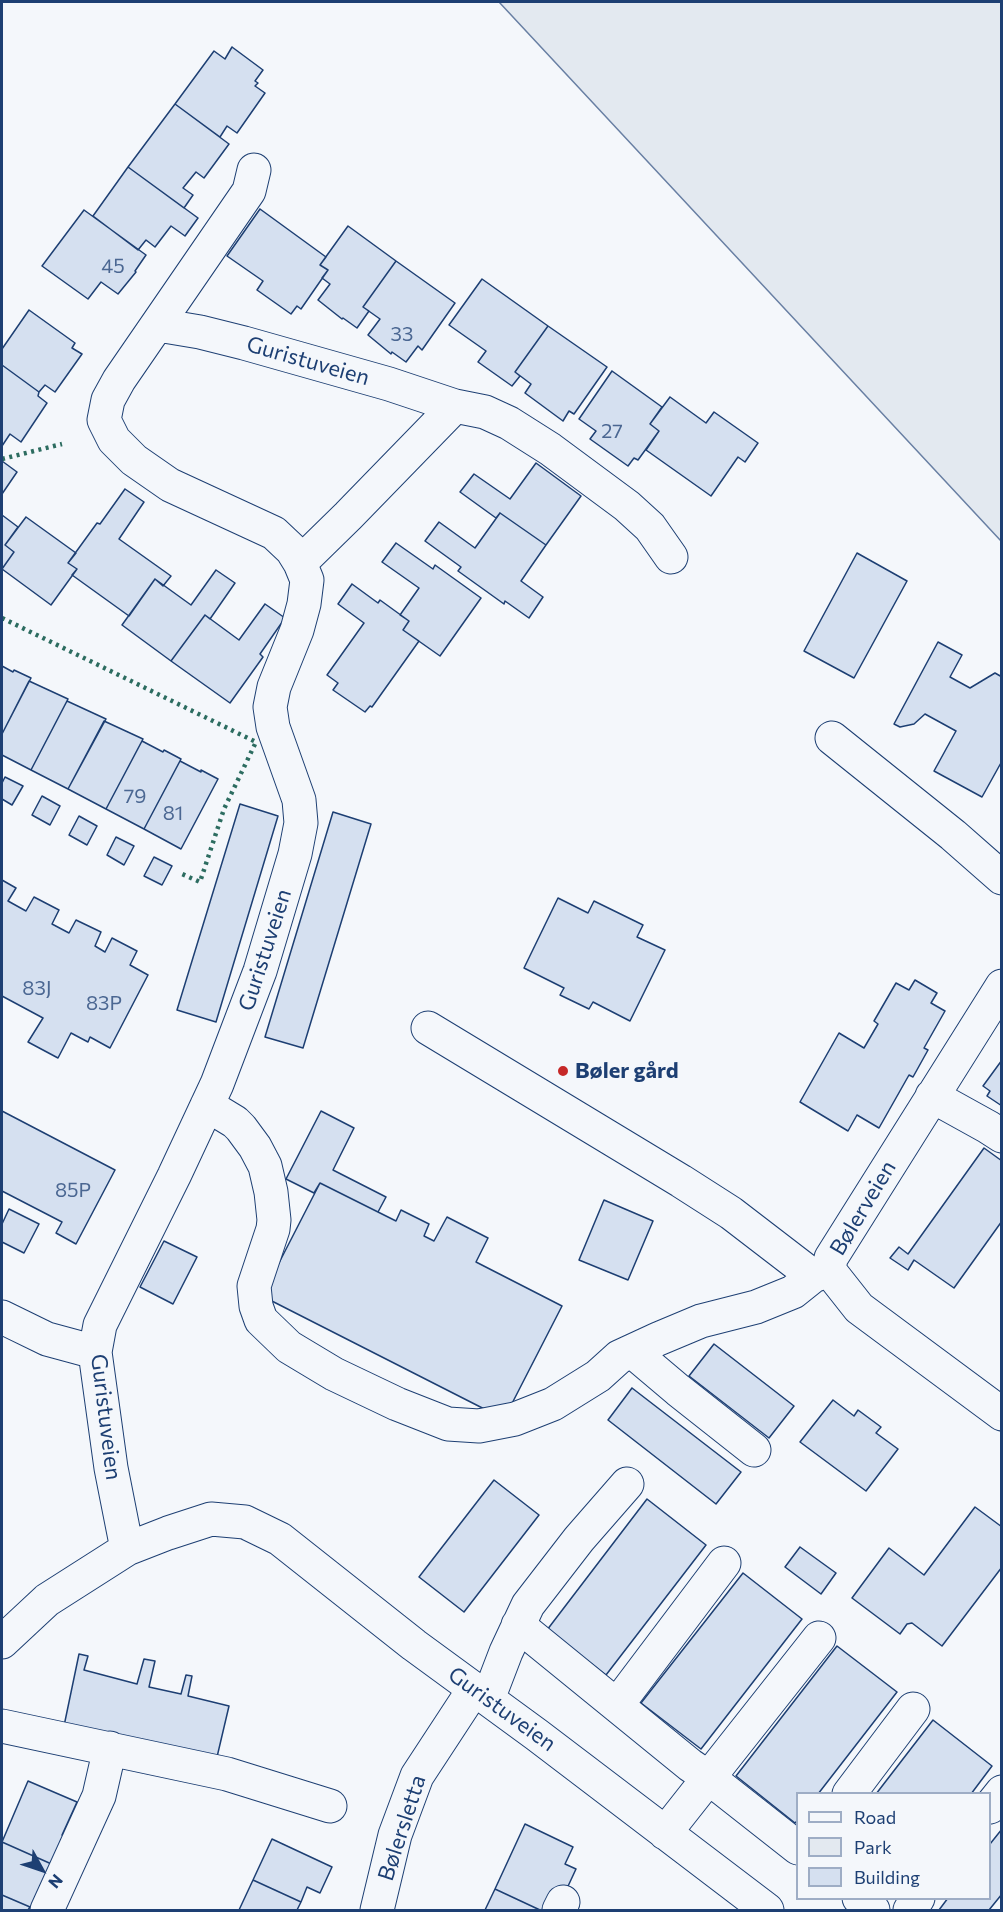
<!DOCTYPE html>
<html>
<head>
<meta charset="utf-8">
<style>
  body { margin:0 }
  #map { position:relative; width:1003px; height:1912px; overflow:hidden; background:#f4f7fb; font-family:Commissioner,sans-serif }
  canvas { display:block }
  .frame { position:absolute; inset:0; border:3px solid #1d3f73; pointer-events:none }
  .legend { position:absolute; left:796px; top:1792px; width:195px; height:108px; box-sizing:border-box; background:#f4f7fb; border:2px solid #9eadc5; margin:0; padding:8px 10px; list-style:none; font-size:18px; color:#1d3f73 }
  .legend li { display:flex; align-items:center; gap:12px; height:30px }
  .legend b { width:30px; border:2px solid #9eadc5 }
  .north { position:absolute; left:12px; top:1840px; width:60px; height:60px; -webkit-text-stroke:4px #f4f7fb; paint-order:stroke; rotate:130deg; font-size:16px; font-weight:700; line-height:24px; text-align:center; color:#1d3f73 }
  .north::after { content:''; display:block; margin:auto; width:21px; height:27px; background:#1d3f73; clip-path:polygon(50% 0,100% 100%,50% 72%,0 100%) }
</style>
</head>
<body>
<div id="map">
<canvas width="1003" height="1912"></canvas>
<div class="frame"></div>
<ul class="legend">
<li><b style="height:8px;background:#f4f7fb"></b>Road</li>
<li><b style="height:16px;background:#e3e9f0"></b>Park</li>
<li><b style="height:16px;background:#d5e0f0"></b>Building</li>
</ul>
<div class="north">N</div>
</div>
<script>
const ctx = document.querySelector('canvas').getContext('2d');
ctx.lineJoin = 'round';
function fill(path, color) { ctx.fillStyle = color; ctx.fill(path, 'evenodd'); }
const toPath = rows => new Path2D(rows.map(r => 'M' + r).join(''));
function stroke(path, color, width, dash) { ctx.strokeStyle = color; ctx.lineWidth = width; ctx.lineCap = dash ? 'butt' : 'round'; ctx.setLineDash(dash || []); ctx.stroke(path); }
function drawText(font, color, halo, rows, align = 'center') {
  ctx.font = font + ' Commissioner,sans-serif'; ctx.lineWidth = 4.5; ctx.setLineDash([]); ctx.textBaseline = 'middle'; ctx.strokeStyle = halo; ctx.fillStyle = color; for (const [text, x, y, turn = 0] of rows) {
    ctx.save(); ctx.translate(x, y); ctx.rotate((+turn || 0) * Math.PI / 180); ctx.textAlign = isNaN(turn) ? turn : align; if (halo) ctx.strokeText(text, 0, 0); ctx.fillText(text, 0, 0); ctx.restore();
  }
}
const green = toPath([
  [499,2,1001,2,1001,541,499,2]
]);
fill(green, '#e3e9f0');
stroke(green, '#687fa3', 1.5);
const building = toPath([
  [232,47,263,70,255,81,258,83,255,86,265,93,237,133,227,126,220,137,175,104,214,51,225,59,232,47],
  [175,104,229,144,204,178,196,172,183,188,193,195,184,208,128,167,175,104],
  [128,167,198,218,185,236,171,226,155,247,146,240,138,250,93,216,128,167],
  [260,209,326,257,320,265,328,270,301,309,297,306,291,314,257,290,263,281,227,256,260,209],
  [84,210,146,255,135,271,136,272,118,294,101,282,88,299,42,266,84,210],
  [348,226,396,261,363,307,369,311,357,328,343,318,342,319,318,300,330,284,322,278,328,270,320,265,348,226],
  [396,261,455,303,422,350,418,346,406,362,392,352,391,354,368,335,380,319,363,307,396,261],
  [482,279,548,326,515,372,520,376,512,386,478,362,486,351,449,325,482,279],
  [29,310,75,343,72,348,82,354,55,392,45,385,39,392,2,365,2,349,29,310],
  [548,326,607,367,574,414,569,411,563,421,525,393,531,384,515,372,548,326],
  [2,365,39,392,38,396,47,403,21,442,10,434,2,446,2,365],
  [612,371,662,407,650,424,659,431,638,460,634,458,628,466,590,439,596,431,579,419,612,371],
  [670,397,706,423,714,412,758,443,745,462,738,457,711,496,646,450,659,431,650,424,670,397],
  [2,461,17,472,2,494,2,461],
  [536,463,581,496,546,545,500,513,496,518,460,492,474,474,510,499,536,463],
  [125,489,144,502,119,539,171,576,163,586,155,579,129,616,72,575,77,569,68,563,97,523,100,524,125,489],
  [500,513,546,545,521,581,543,597,529,618,505,601,504,604,458,571,461,567,425,541,439,522,475,548,500,513],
  [2,515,18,527,5,545,14,552,2,569,2,515],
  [26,517,76,553,68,563,77,569,51,605,2,569,14,552,5,545,26,517],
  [396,543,433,569,435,565,481,598,440,656,403,630,409,621,400,615,419,588,382,562,396,543],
  [857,553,907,581,854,678,804,651,857,553],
  [216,570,235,583,210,619,205,615,171,661,122,625,155,579,191,605,216,570],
  [352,584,378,603,380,600,409,621,403,630,419,641,372,707,370,706,365,712,333,690,338,683,327,675,364,623,338,604,352,584],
  [265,604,285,618,260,654,263,657,230,703,171,661,205,615,239,640,265,604],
  [938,642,962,655,950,677,970,688,995,673,1002,677,1002,761,982,797,934,771,956,731,925,714,914,724,900,727,894,724,938,642],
  [2,666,13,672,14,670,31,678,2,734,2,666],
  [29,681,68,699,31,770,2,755,2,734,29,681],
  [67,701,106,719,68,789,31,770,67,701],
  [104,721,143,739,106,809,68,789,104,721],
  [142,741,163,752,164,750,181,759,144,829,106,809,142,741],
  [180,761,201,772,201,770,218,779,181,849,144,829,180,761],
  [5,777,23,786,12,805,2,799,2,783,5,777],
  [42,796,60,806,50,825,32,815,42,796],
  [240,804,278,816,216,1022,177,1010,240,804],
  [333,812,371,824,303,1048,265,1037,333,812],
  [79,816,97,826,87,845,69,835,79,816],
  [116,837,134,846,124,865,107,855,116,837],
  [154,857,172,866,162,885,144,876,154,857],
  [2,880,16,888,8,901,26,911,34,897,59,910,52,924,69,933,76,920,101,932,95,946,105,952,112,938,137,951,130,965,148,975,110,1048,90,1037,88,1042,71,1033,58,1058,28,1042,43,1018,2,996,2,880],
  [558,898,588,913,594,901,643,925,637,937,665,950,630,1021,593,1002,589,1009,560,995,564,988,524,968,558,898],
  [915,980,937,993,931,1003,945,1011,924,1048,928,1050,913,1077,909,1075,879,1128,857,1115,848,1131,800,1102,839,1033,864,1048,878,1024,874,1021,896,983,909,990,915,980],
  [1002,1060,1002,1106,987,1096,990,1091,983,1086,1002,1060],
  [2,1111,115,1170,76,1244,56,1233,62,1222,2,1191,2,1111],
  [321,1111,354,1128,333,1170,386,1197,378,1212,320,1183,314,1193,286,1179,321,1111],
  [984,1148,1002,1161,1002,1221,954,1288,914,1260,908,1270,890,1258,899,1247,908,1254,984,1148],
  [320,1183,396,1221,401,1210,429,1224,424,1236,434,1241,447,1217,488,1238,476,1262,562,1306,504,1419,262,1296,320,1183],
  [604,1200,653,1221,628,1280,579,1260,604,1200],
  [9,1209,39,1224,24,1253,2,1242,2,1224,9,1209],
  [164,1241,197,1257,173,1304,140,1287,164,1241],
  [714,1344,794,1406,769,1438,689,1376,714,1344],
  [632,1388,741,1472,716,1504,608,1420,632,1388],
  [833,1400,854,1416,858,1410,881,1427,876,1433,898,1449,866,1491,800,1442,833,1400],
  [494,1480,539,1515,464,1612,419,1577,494,1480],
  [647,1499,706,1545,606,1675,547,1630,647,1499],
  [975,1507,1002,1527,1002,1567,942,1646,912,1623,907,1624,900,1634,852,1598,889,1548,924,1575,975,1507],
  [800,1547,836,1573,821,1594,785,1567,800,1547],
  [743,1573,802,1619,701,1749,641,1703,743,1573],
  [837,1646,897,1692,818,1794,798,1794,798,1820,795,1823,736,1776,837,1646],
  [79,1654,88,1656,84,1670,137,1684,144,1659,155,1661,149,1687,181,1694,186,1675,192,1676,188,1696,229,1706,217,1757,64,1726,79,1654],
  [933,1720,992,1766,971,1794,876,1794,933,1720],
  [28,1781,77,1802,62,1835,69,1839,56,1866,2,1842,28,1781],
  [525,1824,573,1847,565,1864,576,1869,563,1897,544,1910,540,1910,495,1889,525,1824],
  [1002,1829,1002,1894,989,1910,939,1910,948,1898,990,1898,990,1844,1002,1829],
  [272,1839,332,1867,320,1893,307,1887,301,1902,253,1880,272,1839],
  [2,1842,56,1866,37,1910,2,1895,2,1842],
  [253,1880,301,1902,297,1910,239,1910,253,1880],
  [495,1889,540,1910,485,1910,495,1889],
  [2,1895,30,1907,28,1910,2,1910,2,1895]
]);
fill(building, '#d5e0f0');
stroke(building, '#1d3f73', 1.5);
const minor = toPath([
  [254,170,249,191,119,380,108,400,104,420,114,440,134,460,170,485,274,533,292,550,300,563],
  [158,325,200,332,244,343,389,384,455,406],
  [832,738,953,835,1002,878],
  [1002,986,831,1258,829,1270,859,1308,1002,1414],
  [428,1028,681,1181,731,1213,813,1276,829,1270],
  [932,1096,988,1127,1002,1136],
  [207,1105,235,1122,241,1128,255,1147,265,1166,271,1192,274,1220,273,1229,254,1286,256,1306,261,1320,289,1347,334,1374,397,1404,448,1424,479,1426,515,1419,553,1404,598,1376,619,1357,658,1339,701,1321,756,1307,793,1292,813,1276],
  [2,1317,47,1339,95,1352],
  [633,1352,678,1390,754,1450],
  [127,1549,111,1468,95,1352,100,1325,174,1176,217,1084,260,971,295,854,301,823,299,800,273,727,270,707,274,687,297,630,304,604,307,580,300,563,348,516,455,406,485,412,509,423,550,449,627,506,650,527,671,557],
  [518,1625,690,1765,709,1778,798,1848],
  [2,1642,47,1600,127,1549,168,1533,211,1519,245,1522,280,1539,414,1645,537,1735,767,1910],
  [488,1699,506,1652,528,1605,579,1539,627,1484],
  [617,1705,724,1563],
  [2,1726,227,1774,330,1806],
  [849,1794,913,1709],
  [990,1807,1002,1792],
  [665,1833,819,1638],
  [859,1898,873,1910],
  [47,1910,99,1796,110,1748],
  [377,1910,395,1835,417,1776,474,1689],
  [559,1910,563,1902],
  [910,1910,918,1898]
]);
stroke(minor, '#1d3f73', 35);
stroke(minor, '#f4f7fb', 33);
stroke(toPath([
  [2,459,62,444],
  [2,618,256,742,224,809,200,882,182,874]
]), '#2c6c60', 4.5, [3, 4.5]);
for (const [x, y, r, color] of [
  [563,1071,6,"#c62828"]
]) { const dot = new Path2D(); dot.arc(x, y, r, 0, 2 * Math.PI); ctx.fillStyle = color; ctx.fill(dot); stroke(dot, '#f4f7fb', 2); }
drawText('20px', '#4b6792', null, [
  ["45",113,266],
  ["33",402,334],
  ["27",612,431],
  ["79",135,796],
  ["81",173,813],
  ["83J",37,988],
  ["83P",104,1003],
  ["85P",73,1190]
]);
drawText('22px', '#1d3f73', '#f4f7fb', [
  ["Guristuveien",308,361,16],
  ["Guristuveien",265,950,-72],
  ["Bølerveien",863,1208,-59],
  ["Guristuveien",106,1417,83],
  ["Guristuveien",502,1709,36],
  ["Bølersletta",402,1828,-72]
]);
drawText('bold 22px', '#1d3f73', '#f4f7fb', [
  ["Bøler gård",575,1071]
], 'left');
</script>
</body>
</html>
